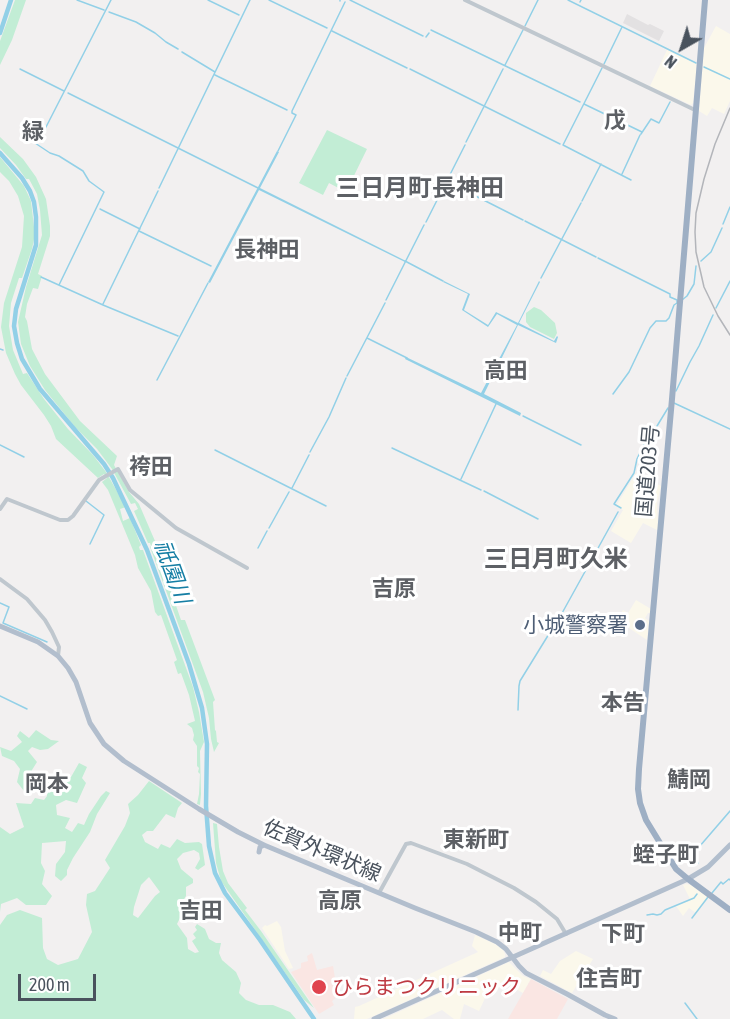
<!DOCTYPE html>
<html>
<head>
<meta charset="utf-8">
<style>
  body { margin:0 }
  #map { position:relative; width:730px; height:1019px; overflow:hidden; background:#f2f0f0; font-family:"Asap Condensed",sans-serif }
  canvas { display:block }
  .north { position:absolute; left:652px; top:18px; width:60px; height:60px; -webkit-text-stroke:4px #fff; paint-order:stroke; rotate:219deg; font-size:16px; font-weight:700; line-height:24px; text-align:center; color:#49525d }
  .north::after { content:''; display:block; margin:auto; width:21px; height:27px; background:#49525d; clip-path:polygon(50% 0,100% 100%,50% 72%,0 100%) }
  .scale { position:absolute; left:18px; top:974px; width:78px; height:27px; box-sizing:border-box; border:3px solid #49525d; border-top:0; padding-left:8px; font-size:18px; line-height:21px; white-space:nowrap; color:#49525d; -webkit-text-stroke:4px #fff; paint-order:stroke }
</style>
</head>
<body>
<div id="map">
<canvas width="730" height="1019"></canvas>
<div class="north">N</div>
<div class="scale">200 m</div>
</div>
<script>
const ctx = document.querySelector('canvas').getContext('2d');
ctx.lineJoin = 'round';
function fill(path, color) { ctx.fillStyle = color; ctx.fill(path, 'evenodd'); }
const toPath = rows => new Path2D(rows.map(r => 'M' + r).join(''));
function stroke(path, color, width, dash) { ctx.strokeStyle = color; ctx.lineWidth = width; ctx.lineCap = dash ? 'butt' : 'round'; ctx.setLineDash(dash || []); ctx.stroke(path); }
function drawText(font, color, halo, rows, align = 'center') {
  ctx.font = font + ' "Asap Condensed","Noto Sans JP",sans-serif'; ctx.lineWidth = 6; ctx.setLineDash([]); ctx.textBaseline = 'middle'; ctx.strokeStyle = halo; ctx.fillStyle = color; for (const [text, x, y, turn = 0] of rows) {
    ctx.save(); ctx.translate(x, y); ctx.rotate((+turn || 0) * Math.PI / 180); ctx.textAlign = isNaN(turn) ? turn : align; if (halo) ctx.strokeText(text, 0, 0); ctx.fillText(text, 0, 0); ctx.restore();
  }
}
fill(toPath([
  [716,26,730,34,730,101,724,114,712,108,707,116,699,111,704,48],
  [667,50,697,64,693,103,691,105,650,86],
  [636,473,661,486,657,503,658,529,657,530,643,523,631,543,611,531,623,510,616,506],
  [636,600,651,609,651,613,648,613,645,618,649,621,647,640,617,620,623,610,628,613],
  [686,884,691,885,708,897,696,913,689,908,683,916,676,906,692,899,690,899,683,885],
  [277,921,281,927,285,951,293,968,289,969,262,928,265,925,267,926],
  [475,935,495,944,503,950,505,954,505,957,367,1019,354,1019,355,1007,359,1006,478,952,472,946],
  [576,951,593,959,572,993,540,976,543,970,551,974,560,961],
  [509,962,523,976,531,979,523,993,503,982,499,986,496,992,492,990,487,994,479,1011,464,1004,460,1019,454,1019,442,1010,423,1019,383,1019]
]), '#fbf8eb');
fill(toPath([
  [627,14,648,25,650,24,664,31,659,41,623,23]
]), '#e3e1e2');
fill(toPath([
  [312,953,317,970,333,966,338,996,332,1001,334,1005,319,1014,291,972,301,968,301,963,308,961,307,956],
  [531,979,568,999,557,1019,508,1019]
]), '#fae6e3');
fill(toPath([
  [15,0,26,0,12,40,0,65,0,41],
  [327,130,367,149,346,192,329,183,323,195,299,183],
  [0,137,23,159,36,177,46,199,50,226,50,236,38,274,42,276,38,289,33,288,27,304,25,317,27,321,32,349,45,374,80,421,117,456,114,465,129,492,139,504,155,541,163,553,167,560,166,566,163,568,181,620,185,620,215,700,213,702,215,730,216,731,217,742,219,743,214,752,211,739,209,718,203,692,150,547,151,546,150,543,148,543,134,511,138,509,135,503,131,504,112,469,97,449,75,427,45,390,30,366,21,344,18,322,26,287,42,235,40,210,37,194,29,179,26,179,16,165,0,148],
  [0,157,24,186,31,201,35,235,32,249,22,278,19,278,11,303,9,326,13,350,23,374,27,373,44,399,68,429,93,455,106,472,126,507,120,509,123,521,130,518,141,545,139,547,140,550,143,550,193,687,199,712,204,742,200,751,201,794,200,805,197,804,199,794,200,774,198,772,199,768,197,766,197,746,193,740,194,735,192,728,187,724,195,721,189,695,181,673,178,674,174,662,177,660,161,615,158,616,155,612,151,591,138,568,135,555,108,490,102,482,107,478,104,474,98,478,56,439,51,426,44,415,21,385,15,374,6,353,1,327,4,303,22,247,24,216,18,196,9,181,0,172],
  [534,307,541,310,555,323,557,333,554,339,530,327,526,322,526,313],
  [36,730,51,740,59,741,48,749,40,750,32,747,28,751,37,762,32,770,32,777,36,781,27,795,17,782,20,769,14,761,2,756,0,747,11,751,22,742,17,736,20,731,29,738],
  [79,763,87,767,82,778,86,783,77,803,66,800,56,805,57,815,70,818,65,828,72,832,78,823,84,825,89,814,101,796,106,791,110,793,97,814,90,832,73,858,67,870,67,875,61,881,55,876,56,864,65,852,66,841,42,843,41,863,45,871,42,884,52,896,46,905,26,905,17,898,1,904,0,912,0,827,10,834,24,827,16,803,31,804,35,798,44,800,47,796,47,789,40,783,46,779,55,784,65,777,71,777],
  [149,781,182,803,178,808,175,818,166,814,153,831,147,831,142,835,145,842,158,849,161,844,170,848,177,839,185,843,199,842,202,844,205,865,198,870,195,868,200,859,199,853,194,850,183,853,177,859,181,869,193,879,193,883,186,887,186,896,181,904,188,912,181,916,177,924,187,938,188,949,195,953,199,952,192,941,196,938,193,934,197,930,195,927,197,924,205,929,209,939,216,943,221,943,219,953,222,960,236,972,241,983,239,993,246,1000,259,1005,273,1005,290,1012,296,1019,0,1019,0,925,7,915,20,910,42,918,43,948,47,959,58,965,78,959,92,932,86,905,87,894,95,891,110,868,105,860,125,826,130,813,128,804,138,795],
  [149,877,160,892,155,896,138,918,133,915,134,907,141,885],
  [213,823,217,824,219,847,223,871,228,883,247,908,245,910,261,931,314,1008,304,1000,221,881,216,863]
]), '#c2edd5');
fill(toPath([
  [277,151,279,152,260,188,406,261,405,262,259,190,210,283,208,282],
  [444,281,470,294,464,310,488,325,496,312,518,323,539,281,540,282,519,323,554,341,557,336,558,337,556,343,518,325,484,394,521,413,520,416,405,359,406,357,481,393,517,325,497,314,488,327,462,310,468,294,443,282]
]), '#92d0e7');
stroke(toPath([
  [77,0,104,10],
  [208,0,239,15],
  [269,0,327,28],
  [350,0,423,36],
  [568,0,696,63],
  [340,1,340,0],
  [580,2,581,0],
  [109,12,136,22,155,33,166,42,178,49],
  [525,26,538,0],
  [431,30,580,102],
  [332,31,407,68],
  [426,37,429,33],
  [182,52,215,72],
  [604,64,622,27],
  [505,65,523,30],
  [704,67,730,79],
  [602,68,563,145,631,180],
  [20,69,64,91],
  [410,69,560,144],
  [215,75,287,110],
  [68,93,258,188],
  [584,104,642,132],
  [38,129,32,141,50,153,59,156,83,171,89,181,104,192,59,285],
  [45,129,111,0],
  [641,134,651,119,659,123,670,102],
  [466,142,503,69],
  [278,151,296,115,292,113,292,111,345,2],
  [622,174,640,135],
  [446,181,523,220],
  [159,188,250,0],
  [582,201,601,164],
  [100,209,140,229],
  [525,221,596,257],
  [426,222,465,145],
  [723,224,730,207],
  [139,231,211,266],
  [598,258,670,294,670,297,677,300,677,303,674,305,669,318,666,321,656,321,650,328,629,372,613,394],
  [405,261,443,281],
  [701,261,711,252,722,228],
  [41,277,103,305,178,336],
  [541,278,581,203],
  [386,300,424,225],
  [682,300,687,296,694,284,696,266],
  [103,304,158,191],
  [716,308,730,281],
  [367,338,407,358],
  [0,349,3,350],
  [347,376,385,303],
  [157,380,208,283],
  [676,391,690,362,699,346,713,315],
  [674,403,730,429],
  [523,416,581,445],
  [0,445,24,457],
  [392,448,481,490],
  [215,450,326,506],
  [310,452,329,417,346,378],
  [461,479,496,404],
  [292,488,309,455],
  [484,491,538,519],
  [86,501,104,515,90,544],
  [621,508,614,504,634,473,637,459,644,444,657,426,668,408],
  [269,528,289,492],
  [258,548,267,531],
  [0,603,9,607,3,623,47,642],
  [561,615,618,512],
  [0,696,27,709],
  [518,710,519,686,520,681,560,616],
  [698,863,693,854,730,811],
  [712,893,721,882,723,884,729,879,730,880],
  [647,915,653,914,657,915,661,914,665,910,694,898,697,894],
  [692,918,708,897],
  [685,1003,697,1019]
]), '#92d0e7', 1.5);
stroke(toPath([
  [0,33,11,0],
  [0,153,22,178,30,191,34,202,36,217,36,245,16,309,14,326,17,343,22,359,40,389,104,464,113,478,147,550,189,664,202,708,207,744,206,806,209,846,215,873,225,893,260,940,314,1019]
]), '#92d0e7', 4.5);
stroke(toPath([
  [465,0,695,110],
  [0,509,7,499,60,520,68,520,73,516,99,480,118,469,130,490,176,528,247,568],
  [0,579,27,599,45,620,52,632,59,647,58,656],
  [379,893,406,844,411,843,467,864,514,888,536,902,557,919,566,934]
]), '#bfc7ce', 4);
stroke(toPath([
  [0,626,38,642,58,656,68,668,76,682,90,723,104,744,124,761,199,809,238,832,264,845,415,908,476,932,497,942,506,949,519,966,526,973,567,994,605,1015,615,1019],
  [259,852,260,847,264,845],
  [374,1019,688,879,708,867,730,845]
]), '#b2becd', 5);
stroke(toPath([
  [705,0,672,399,639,769,638,789,640,803,646,820,676,869,688,879,730,910]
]), '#9eafc4', 6);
stroke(toPath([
  [730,108,715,144,704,179,696,213,695,232,696,252,704,287,718,316,730,335]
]), '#b3b5ba', 1.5);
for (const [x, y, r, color] of [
  [640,625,6,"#5c6f8a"],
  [319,987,8,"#e0444e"]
]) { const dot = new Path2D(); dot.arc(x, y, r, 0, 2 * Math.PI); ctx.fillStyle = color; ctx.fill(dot); stroke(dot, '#fff', 2); }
drawText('21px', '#49525d', '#fff', [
  ["国道203号",648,471,-85],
  ["佐賀外環状線",322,851,23]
]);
drawText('21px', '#4e5e75', '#fff', [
  ["小城警察署",628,625]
], 'right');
drawText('21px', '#be3a42', '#fff', [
  ["ひらまつクリニック",332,987]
], 'left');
drawText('bold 22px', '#5d6065', '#fff', [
  ["戊",615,121],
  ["緑",33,132],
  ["長神田",267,250],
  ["高田",506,371],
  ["袴田",151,467],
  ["吉原",394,589],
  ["本告",623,703],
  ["鯖岡",689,780],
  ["岡本",47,784],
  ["東新町",476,840],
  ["蛭子町",666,855],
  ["高原",340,901],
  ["吉田",201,911],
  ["中町",520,933],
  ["下町",623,934],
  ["住吉町",609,979]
]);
drawText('italic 22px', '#157ea4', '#fff', [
  ["祇園川",172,572,70]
]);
drawText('bold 24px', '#5d6065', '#fff', [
  ["三日月町長神田",420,188],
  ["三日月町久米",556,559]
]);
</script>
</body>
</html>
